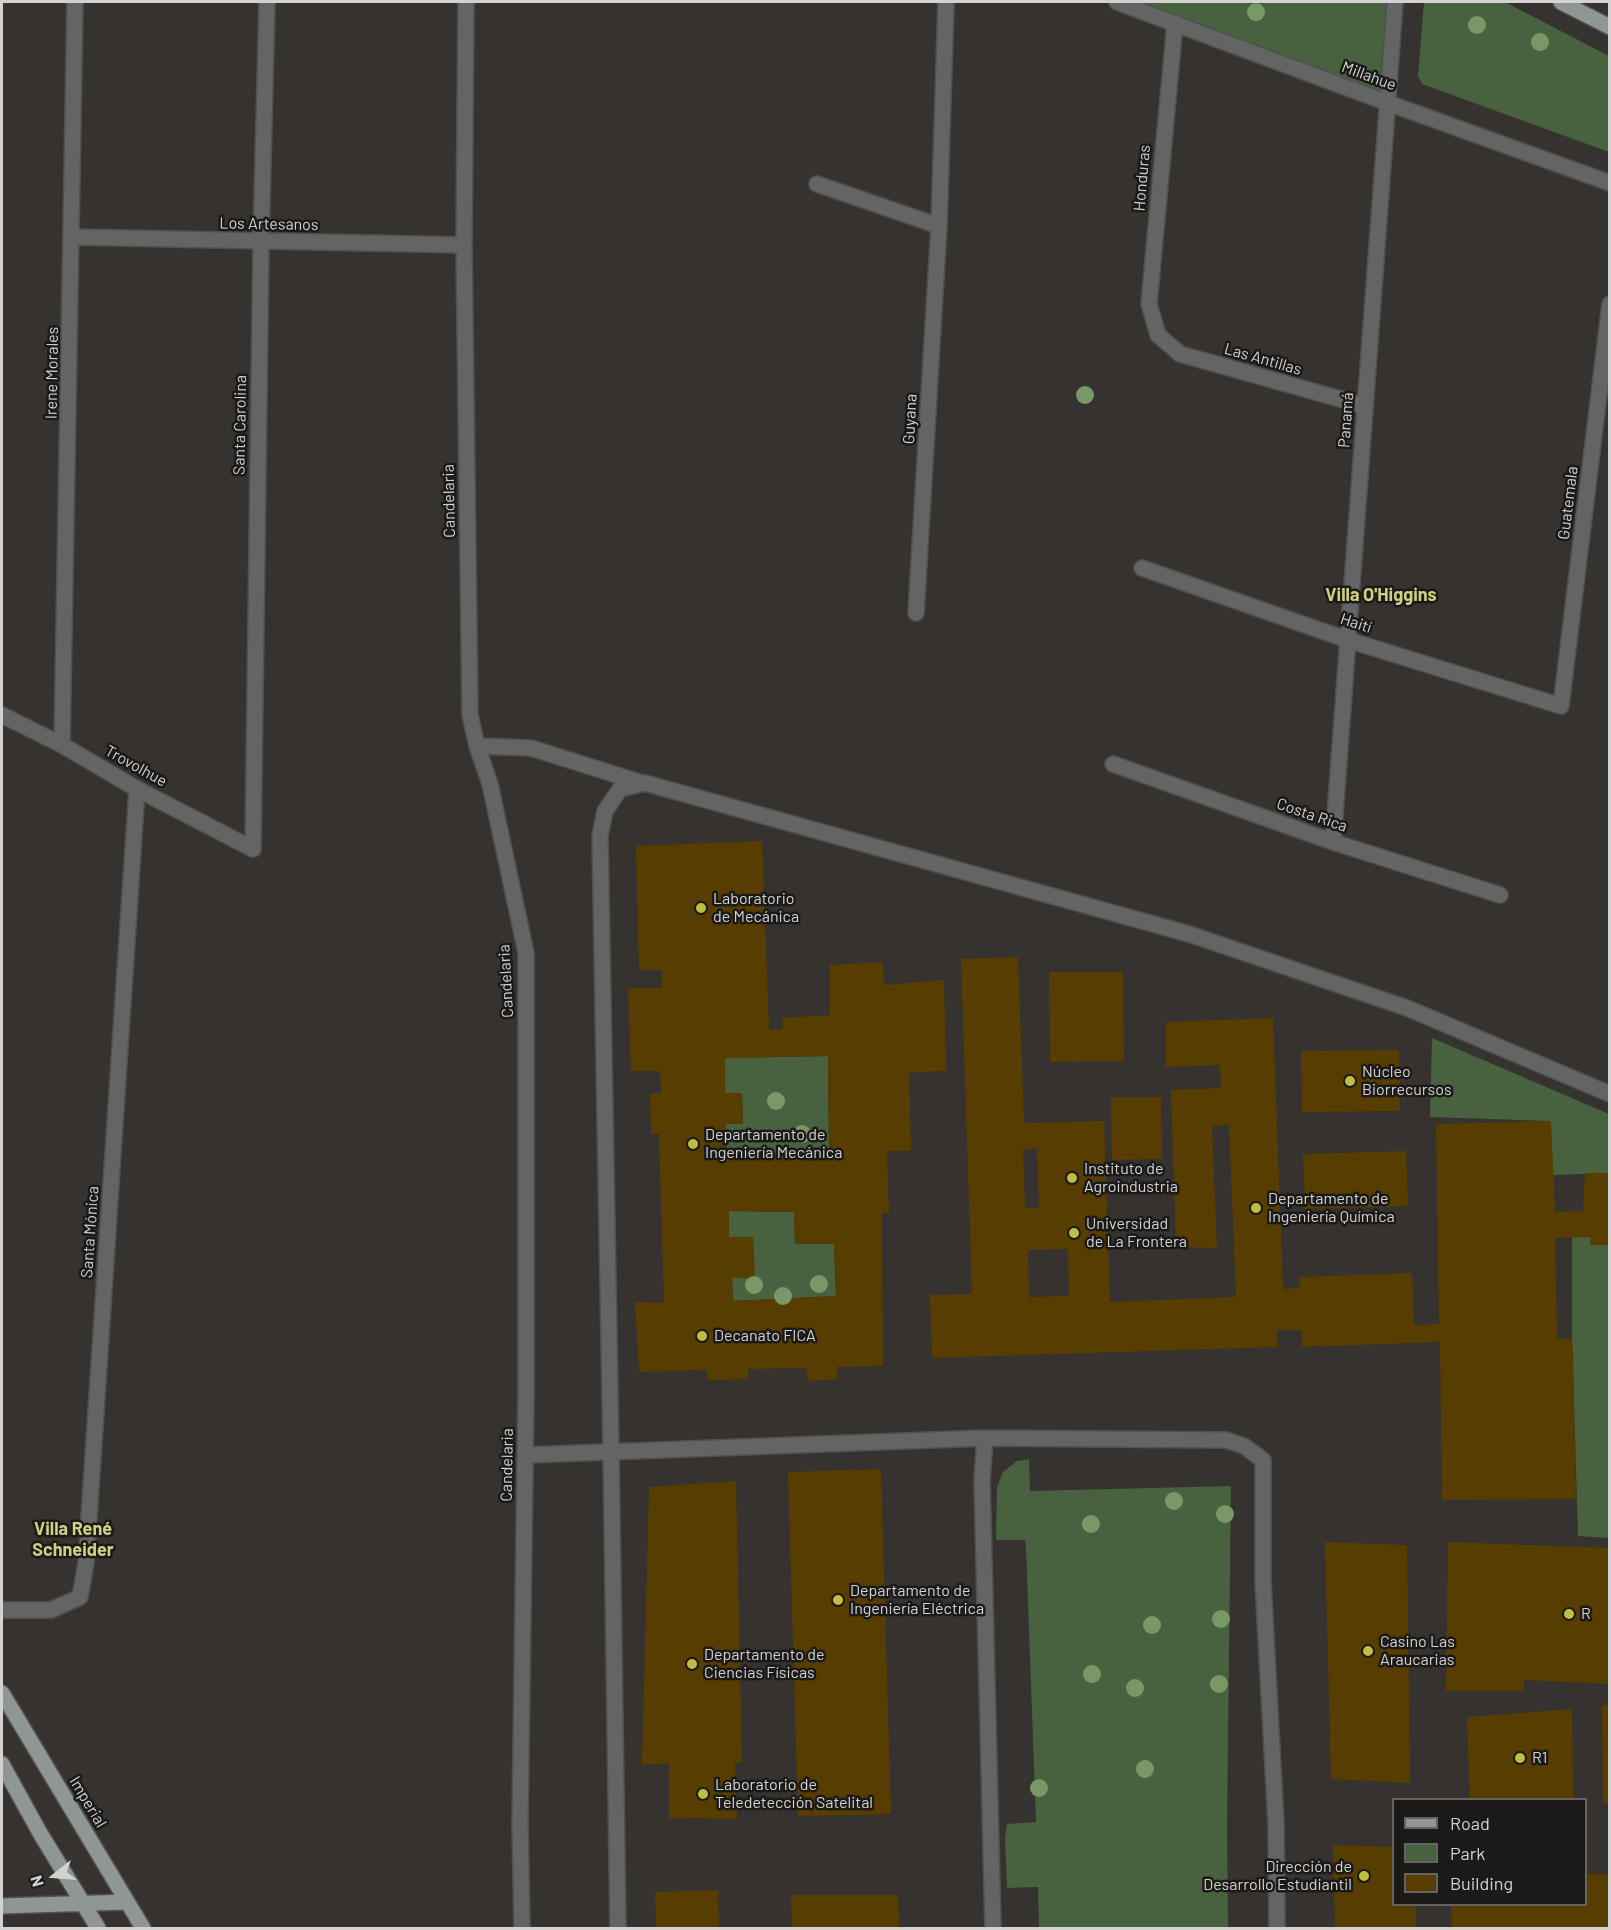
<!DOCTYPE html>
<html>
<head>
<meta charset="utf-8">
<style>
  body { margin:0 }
  #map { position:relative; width:1611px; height:1930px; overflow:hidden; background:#35322f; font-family:Barlow,sans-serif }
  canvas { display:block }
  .frame { position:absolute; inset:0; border:3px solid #d3d2d0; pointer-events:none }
  .legend { position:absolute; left:1392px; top:1798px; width:195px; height:108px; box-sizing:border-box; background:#1b1a19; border:2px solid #656462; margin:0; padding:8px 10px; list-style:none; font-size:18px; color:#d3d2d0 }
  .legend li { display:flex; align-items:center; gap:12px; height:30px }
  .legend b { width:30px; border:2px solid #656462 }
  .north { position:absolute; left:24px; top:1846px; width:60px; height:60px; -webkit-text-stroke:4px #1b1a19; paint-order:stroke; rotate:253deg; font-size:16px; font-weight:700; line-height:24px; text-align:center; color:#d3d2d0 }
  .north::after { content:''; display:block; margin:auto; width:21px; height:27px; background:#d3d2d0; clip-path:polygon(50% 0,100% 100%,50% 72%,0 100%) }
</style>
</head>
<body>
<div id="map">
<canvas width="1611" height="1930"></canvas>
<div class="frame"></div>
<ul class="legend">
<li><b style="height:8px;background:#909595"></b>Road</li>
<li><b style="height:16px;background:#48613e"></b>Park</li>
<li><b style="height:16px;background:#583d00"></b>Building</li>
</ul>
<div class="north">N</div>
</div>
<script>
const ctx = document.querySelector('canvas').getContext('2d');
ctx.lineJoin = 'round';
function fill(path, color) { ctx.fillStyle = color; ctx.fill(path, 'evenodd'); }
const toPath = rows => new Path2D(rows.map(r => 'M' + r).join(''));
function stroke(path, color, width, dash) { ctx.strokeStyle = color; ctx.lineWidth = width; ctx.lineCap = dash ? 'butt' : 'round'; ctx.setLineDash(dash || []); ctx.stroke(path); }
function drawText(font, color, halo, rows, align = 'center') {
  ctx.font = font + ' Barlow,sans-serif'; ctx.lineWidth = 5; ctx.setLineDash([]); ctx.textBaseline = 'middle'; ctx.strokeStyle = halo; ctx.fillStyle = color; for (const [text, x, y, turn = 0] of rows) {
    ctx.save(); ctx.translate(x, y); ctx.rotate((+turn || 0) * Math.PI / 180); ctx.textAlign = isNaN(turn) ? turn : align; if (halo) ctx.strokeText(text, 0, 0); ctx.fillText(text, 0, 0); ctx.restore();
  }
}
fill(toPath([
  [1116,2,1395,2,1388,103],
  [1424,2,1505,2,1609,56,1609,152,1422,84,1418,76],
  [1432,1038,1609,1114,1609,1173,1553,1175,1550,1121,1430,1117],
  [828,1056,829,1153,727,1154,726,1124,743,1124,742,1093,725,1093,725,1058],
  [729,1211,794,1212,795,1244,834,1244,836,1296,733,1301,732,1278,754,1278,753,1237,729,1237],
  [1572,1237,1591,1237,1590,1245,1609,1245,1609,1538,1578,1536,1572,1339],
  [1029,1459,1030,1491,1231,1486,1227,1825,1228,1928,1039,1928,1038,1887,1007,1888,1005,1839,1007,1824,1036,1822,1026,1547,1025,1540,996,1540,997,1487,1003,1472,1017,1461]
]), '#48613e');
fill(toPath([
  [762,841,769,1029,783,1029,782,1018,830,1015,830,965,883,962,884,985,944,980,946,1071,909,1073,911,1151,887,1151,889,1213,882,1214,883,1366,837,1367,838,1379,808,1381,806,1368,748,1369,748,1379,724,1380,707,1380,707,1370,639,1372,635,1302,664,1303,659,1134,651,1134,650,1094,661,1093,660,1071,631,1071,628,988,662,988,662,970,639,970,636,846],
  [828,1056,829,1153,727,1154,726,1124,743,1124,742,1093,725,1093,725,1058],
  [729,1211,794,1212,795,1244,834,1244,836,1296,733,1301,732,1278,755,1278,753,1237,729,1237],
  [1018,957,1024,1123,1104,1121,1110,1302,1236,1297,1229,1125,1212,1126,1217,1248,1176,1247,1171,1090,1221,1088,1220,1065,1166,1067,1166,1022,1273,1018,1283,1289,1300,1288,1299,1277,1412,1273,1414,1325,1439,1324,1436,1124,1551,1121,1555,1212,1583,1211,1585,1173,1610,1173,1610,1245,1590,1245,1591,1237,1555,1238,1557,1339,1572,1339,1573,1353,1576,1499,1442,1500,1440,1342,1302,1347,1302,1330,1277,1330,1277,1347,932,1358,930,1295,972,1294,961,959],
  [1023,1149,1037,1149,1039,1207,1025,1208],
  [1068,1249,1069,1296,1029,1297,1028,1250],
  [1049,972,1123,972,1124,1061,1050,1062],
  [1377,1050,1399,1050,1400,1111,1302,1112,1301,1051],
  [1111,1097,1161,1097,1162,1159,1112,1160],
  [1406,1151,1408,1206,1305,1209,1303,1154],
  [881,1469,891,1814,798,1816,788,1472],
  [736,1481,742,1762,735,1763,737,1819,669,1818,669,1763,642,1765,649,1487],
  [1325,1542,1407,1545,1410,1783,1331,1779],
  [1448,1542,1610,1548,1610,1684,1524,1680,1524,1691,1446,1691],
  [1602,1705,1610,1705,1610,1803,1603,1803],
  [1572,1709,1573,1800,1470,1800,1467,1717],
  [1333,1845,1394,1847,1394,1904,1416,1904,1416,1928,1335,1928],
  [1586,1874,1610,1874,1610,1928,1452,1928,1451,1904,1586,1904],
  [718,1890,719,1928,656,1928,655,1892],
  [791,1895,898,1895,899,1928,792,1928]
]), '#583d00');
const minor = toPath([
  [466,2,464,245,470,715,477,746,490,784,526,953,526,1396,520,1822,522,1928],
  [1117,2,1388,103,1610,183],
  [1175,23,1149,304,1158,335,1180,354,1365,406],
  [817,184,939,226],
  [73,237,464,245],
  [1142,568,1348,640,1561,706,1610,304],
  [916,613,939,226,946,2],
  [2,715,62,745,137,789,253,849,261,242,267,2],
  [62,745,75,2],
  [477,746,531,748,642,783],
  [1113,764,1333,842,1500,895],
  [1333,842,1395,2],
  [985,1438,982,1480,993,1928],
  [525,1455,985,1438,1226,1440,1244,1446,1263,1460,1263,1581,1276,1824,1277,1928],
  [2,1610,51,1610,80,1597,86,1563,137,789],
  [618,1928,611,1450,600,836,605,811,620,789,645,783,1189,934,1407,1008,1610,1094]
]);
const major = toPath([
  [1561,2,1610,27],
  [2,1693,143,1928],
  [2,1764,40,1833,98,1928],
  [2,1906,127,1902]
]);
stroke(minor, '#514f4c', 18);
stroke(major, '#514f4c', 18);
stroke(minor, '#626564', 15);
stroke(major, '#909595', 15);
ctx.fillStyle = '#799868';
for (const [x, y] of [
  [1256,12],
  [1477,25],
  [1540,42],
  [1085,395],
  [776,1101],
  [802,1134],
  [819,1284],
  [754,1285],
  [783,1296],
  [1174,1501],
  [1225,1514],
  [1091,1524],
  [1221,1619],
  [1152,1625],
  [1092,1674],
  [1219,1684],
  [1135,1688],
  [1145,1769],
  [1039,1788]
]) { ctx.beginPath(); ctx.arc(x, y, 9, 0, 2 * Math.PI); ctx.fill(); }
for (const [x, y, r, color] of [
  [701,908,6,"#bfbe42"],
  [1350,1081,6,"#bfbe42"],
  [693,1144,6,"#bfbe42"],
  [1072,1178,6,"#bfbe42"],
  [1256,1208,6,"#bfbe42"],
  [1074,1233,6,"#bfbe42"],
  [702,1336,6,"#bfbe42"],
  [838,1600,6,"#bfbe42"],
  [1569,1614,6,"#bfbe42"],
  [1368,1651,6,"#bfbe42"],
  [692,1664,6,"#bfbe42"],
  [1520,1758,6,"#bfbe42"],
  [703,1794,6,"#bfbe42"],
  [1364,1876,6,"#bfbe42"]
]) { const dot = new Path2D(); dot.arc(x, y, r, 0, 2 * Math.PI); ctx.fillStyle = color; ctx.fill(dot); stroke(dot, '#1b1a19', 2); }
drawText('16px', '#d3d2d0', '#1b1a19', [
  ["Millahue",1369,76,20],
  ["Honduras",1142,178,-85],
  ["Los Artesanos",269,224,1],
  ["Las Antillas",1263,359,16],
  ["Irene Morales",52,373,-89],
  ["Guyana",910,419,-87],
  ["Panamá",1346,420,-86],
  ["Santa Carolina",240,425,-89],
  ["Candelaria",449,501,-91],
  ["Guatemala",1568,503,-83],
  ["Haití",1356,623,18],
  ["Trovolhue",136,766,29],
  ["Costa Rica",1312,815,19],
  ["Candelaria",506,981,-93],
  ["Santa Mónica",90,1232,-86],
  ["Candelaria",507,1465,-89],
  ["Imperial",88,1802,59]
]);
drawText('16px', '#d3d2d0', '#1b1a19', [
  ["Laboratorio",713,899],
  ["de Mecánica",713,917],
  ["Núcleo",1362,1072],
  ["Biorrecursos",1362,1090],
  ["Departamento de",705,1135],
  ["Ingeniería Mecánica",705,1153],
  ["Instituto de",1084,1169],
  ["Agroindustria",1084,1187],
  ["Departamento de",1268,1199],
  ["Ingeniería Química",1268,1217],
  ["Universidad",1086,1224],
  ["de La Frontera",1086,1242],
  ["Decanato FICA",714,1336],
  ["Departamento de",850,1591],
  ["Ingeniería Eléctrica",850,1609],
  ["R",1581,1614],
  ["Casino Las",1380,1642],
  ["Araucarias",1380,1660],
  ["Departamento de",704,1655],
  ["Ciencias Físicas",704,1673],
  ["R1",1532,1758],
  ["Laboratorio de",715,1785],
  ["Teledetección Satelital",715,1803],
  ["Dirección de",1352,1867,"right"],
  ["Desarrollo Estudiantil",1352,1885,"right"]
], 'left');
drawText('bold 18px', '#cfd082', '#1b1a19', [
  ["Villa O'Higgins",1381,595],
  ["Villa René",73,1529],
  ["Schneider",73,1550]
]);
</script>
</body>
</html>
